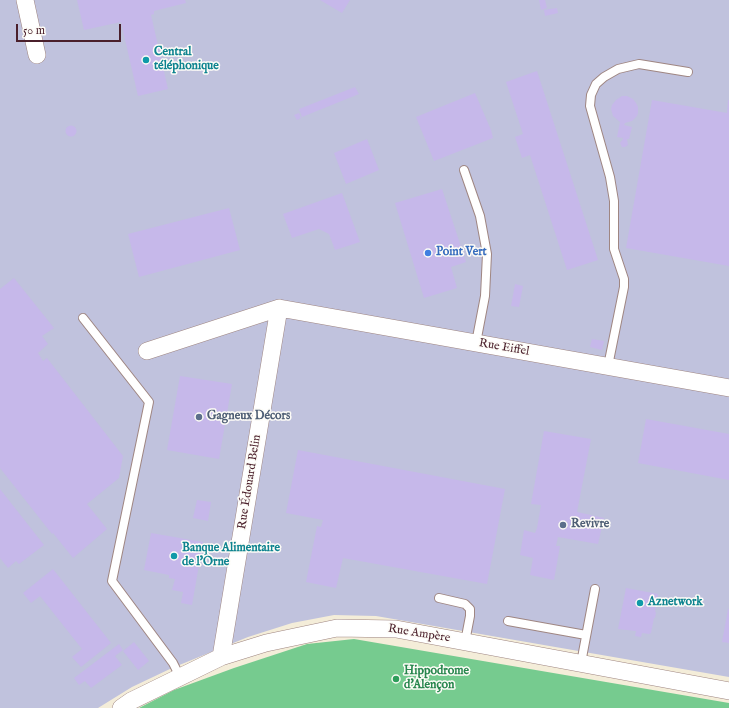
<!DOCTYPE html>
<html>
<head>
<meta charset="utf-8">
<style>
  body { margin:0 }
  #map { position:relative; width:729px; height:708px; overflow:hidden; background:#f4edd9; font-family:"IM FELL English",serif }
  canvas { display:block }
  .scale { position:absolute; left:16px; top:24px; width:105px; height:18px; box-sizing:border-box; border:2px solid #4a1f2b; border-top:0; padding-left:5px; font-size:12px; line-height:14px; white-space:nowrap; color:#4a1f2b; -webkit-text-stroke:3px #fdfcf7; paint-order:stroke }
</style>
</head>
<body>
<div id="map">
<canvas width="729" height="708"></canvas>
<div class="scale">50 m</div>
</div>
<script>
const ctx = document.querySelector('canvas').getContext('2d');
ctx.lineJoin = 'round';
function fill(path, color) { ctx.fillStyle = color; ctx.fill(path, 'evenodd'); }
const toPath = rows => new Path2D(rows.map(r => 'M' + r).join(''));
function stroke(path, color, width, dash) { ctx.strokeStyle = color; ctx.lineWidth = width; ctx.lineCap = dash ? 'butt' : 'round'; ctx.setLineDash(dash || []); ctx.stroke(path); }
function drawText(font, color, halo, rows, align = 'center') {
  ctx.font = font + ' "IM FELL English",serif'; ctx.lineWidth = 3; ctx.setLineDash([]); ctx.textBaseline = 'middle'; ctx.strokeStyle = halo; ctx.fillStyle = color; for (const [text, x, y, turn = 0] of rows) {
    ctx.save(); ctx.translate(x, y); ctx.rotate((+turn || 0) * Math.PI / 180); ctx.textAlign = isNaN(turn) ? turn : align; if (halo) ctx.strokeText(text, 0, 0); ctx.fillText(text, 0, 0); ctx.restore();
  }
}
fill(toPath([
  [0,0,729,0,729,677,376,616,334,615,292,623,248,637,172,668,132,687,98,708,0,708]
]), '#c0c2dd');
fill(toPath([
  [354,639,729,703,729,708,139,708,174,690,234,668,307,644]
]), '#76cb8f');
fill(toPath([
  [77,0,185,0,186,3,154,11,154,14,151,15,168,89,138,96,121,22,84,30],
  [320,0,350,0,342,13],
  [539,0,545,0,547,8,541,10],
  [557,8,558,13,545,16,544,10],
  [537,71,598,260,567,270,530,155,522,158,515,137,523,134,506,82],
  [355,87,359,94,302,117,299,109],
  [475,93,491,130,493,138,434,161,416,117],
  [622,96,627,96,633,99,636,103,638,107,638,113,637,116,632,121,625,123,624,125,632,127,629,139,627,139,628,145,625,147,622,147,620,143,623,139,623,138,617,137,620,122,613,116,611,109,612,105,616,100],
  [652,100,727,113,728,100,729,100,729,266,626,248],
  [299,113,301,118,297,120,294,115],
  '65.5 131a5.5 5.5 0 1 1 11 0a5.5 5.5 0 1 1-11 0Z',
  [367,139,379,170,346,184,334,153],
  [442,189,466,262,451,267,457,288,424,298,395,203],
  [342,193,360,242,335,250,329,234,319,229,292,238,283,214],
  [229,208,240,250,139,277,128,234],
  [14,278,54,328,42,336,48,344,38,353,43,361,47,358,123,456,119,478,87,504,107,529,73,558,53,533,52,534,0,468,0,289],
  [515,284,523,286,519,307,511,306],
  [592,339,604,341,602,350,590,347],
  [180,376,232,384,219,459,167,450],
  [646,419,729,434,729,480,638,463],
  [544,431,591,439,577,512,604,518,598,544,558,537,556,546,560,546,554,580,530,575,533,558,520,555,524,530,535,533,537,528,541,505,531,504],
  [298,450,505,489,487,584,343,558,336,588,306,582,317,526,321,527,323,520,286,513],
  [0,489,44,545,19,564,16,561,8,568,0,558],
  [197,500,211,502,208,521,193,518],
  [151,533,203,542,192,605,181,603,183,592,172,590,175,579,169,578,169,575,144,570],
  [53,569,111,643,81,667,72,657,82,649,40,596,31,603,23,593],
  [626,588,658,594,655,612,656,612,655,618,654,618,651,633,649,634,642,633,641,637,635,636,636,631,618,629],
  [728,609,729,609,729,643,722,642],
  [134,642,149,661,138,670,123,651],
  [119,644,123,650,115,656,122,665,91,688,85,681,79,685,74,678]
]), '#c6b8ea');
const lane = toPath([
  [464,170,480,216,487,254,485,296,476,343],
  [83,318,149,402,112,581,173,663,180,677],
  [608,366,624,287,624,279,614,249,614,201,610,177,590,106,591,95,596,84,604,77,618,69,639,64,688,72],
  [439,598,465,604,470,609,470,616,465,642],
  [508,621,586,635],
  [581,663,595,589]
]);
const street = toPath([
  [25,0,37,55],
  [147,351,279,308,729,388],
  [221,657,279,308],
  [121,708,131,701,221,657,266,643,337,628,396,629,729,691]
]);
stroke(lane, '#9f8682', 10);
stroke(street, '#9f8682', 18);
stroke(lane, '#fff', 8);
stroke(street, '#fff', 17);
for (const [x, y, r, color] of [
  [146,60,4,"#0f9aa8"],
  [428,253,4,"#3f7fe0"],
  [199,417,4,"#5c6f8a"],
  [563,525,4,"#5c6f8a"],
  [174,556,4,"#0f9aa8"],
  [640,603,4,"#0f9aa8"],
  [396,679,4,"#2e9e5b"]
]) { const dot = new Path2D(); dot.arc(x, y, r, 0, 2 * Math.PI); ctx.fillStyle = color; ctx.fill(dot); stroke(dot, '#fdfcf7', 1.5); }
drawText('bold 12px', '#0d838f', '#fdfcf7', [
  ["Central",154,53],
  ["téléphonique",154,67],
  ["Banque Alimentaire",182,549],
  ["de l'Orne",182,563],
  ["Aznetwork",648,603]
], 'left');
drawText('bold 12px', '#366cbe', '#fdfcf7', [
  ["Point Vert",436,253]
], 'left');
drawText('12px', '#4a1f2b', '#fdfcf7', [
  ["Rue Eiffel",504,348,10],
  ["Rue Édouard Belin",250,482,-81],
  ["Rue Ampère",419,634,9]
]);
drawText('bold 12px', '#4e5e75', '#fdfcf7', [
  ["Gagneux Décors",207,417],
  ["Revivre",571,525]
], 'left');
drawText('bold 12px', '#27864d', '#fdfcf7', [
  ["Hippodrome",404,672],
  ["d'Alençon",404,686]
], 'left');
</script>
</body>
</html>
